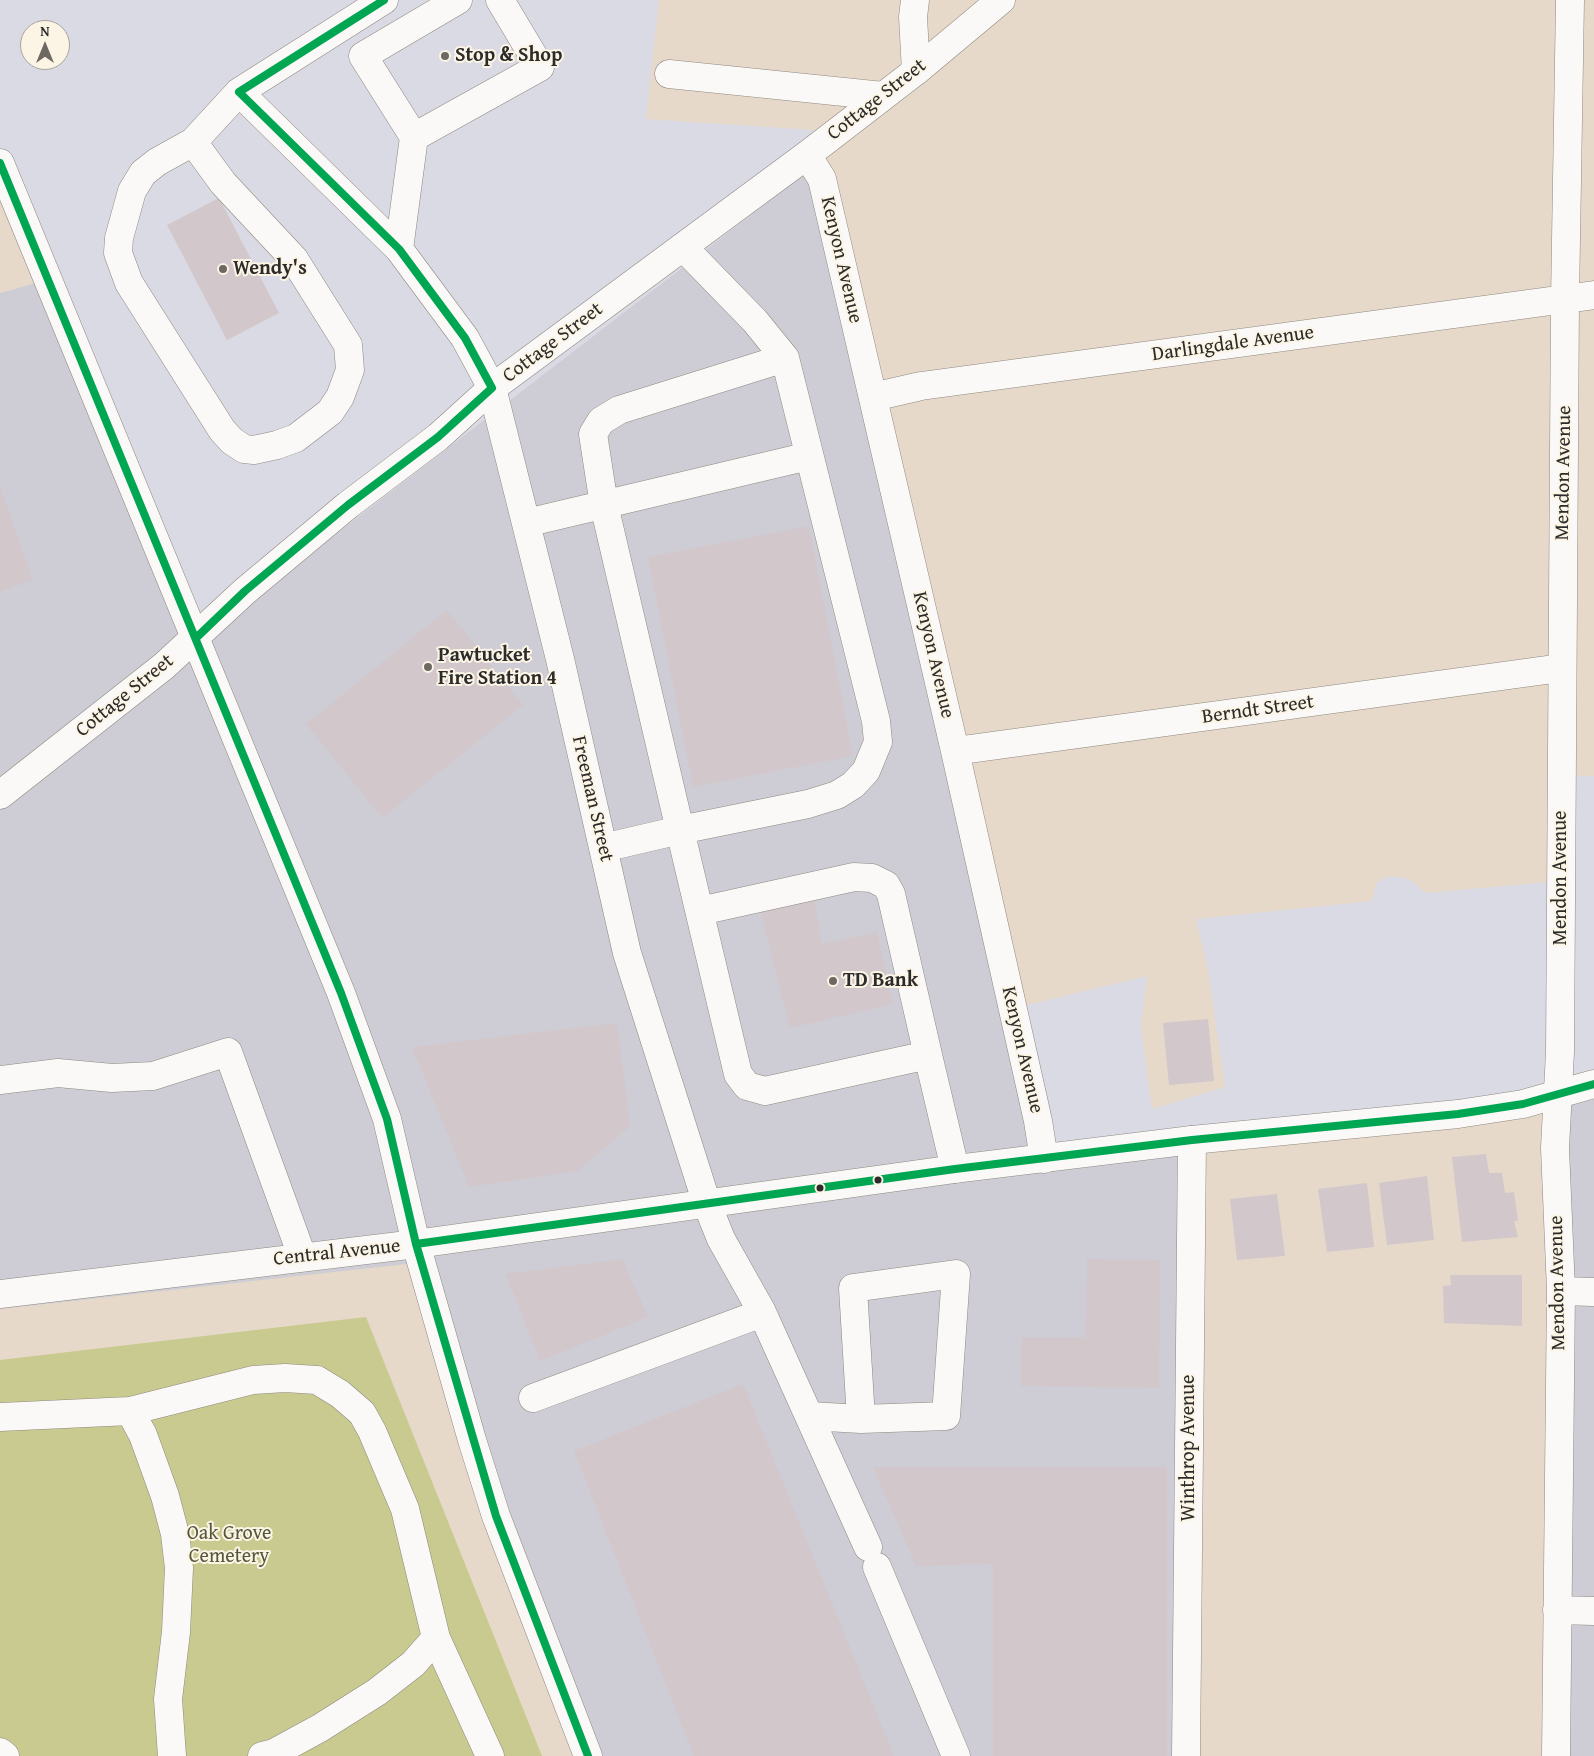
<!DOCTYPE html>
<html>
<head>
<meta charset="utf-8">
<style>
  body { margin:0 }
  #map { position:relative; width:1594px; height:1756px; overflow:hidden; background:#e7d9c9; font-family:"Gentium Book Plus",serif }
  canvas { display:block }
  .north { position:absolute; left:20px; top:20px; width:50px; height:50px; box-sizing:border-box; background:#fcf5e5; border:1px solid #a8a49b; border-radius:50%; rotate:0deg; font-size:14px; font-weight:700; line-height:20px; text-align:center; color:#2b2b2b }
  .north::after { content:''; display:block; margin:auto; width:18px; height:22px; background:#6d6862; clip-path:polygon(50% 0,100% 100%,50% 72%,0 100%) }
</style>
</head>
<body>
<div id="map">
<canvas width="1594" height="1756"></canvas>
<div class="north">N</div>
</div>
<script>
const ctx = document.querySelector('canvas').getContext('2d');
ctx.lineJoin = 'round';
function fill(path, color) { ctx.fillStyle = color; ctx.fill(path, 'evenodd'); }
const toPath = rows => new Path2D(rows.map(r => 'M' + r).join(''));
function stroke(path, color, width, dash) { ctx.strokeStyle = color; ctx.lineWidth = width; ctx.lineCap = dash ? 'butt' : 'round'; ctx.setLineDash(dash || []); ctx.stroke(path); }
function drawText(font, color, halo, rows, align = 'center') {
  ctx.font = font + ' "Gentium Book Plus",serif'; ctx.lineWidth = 4; ctx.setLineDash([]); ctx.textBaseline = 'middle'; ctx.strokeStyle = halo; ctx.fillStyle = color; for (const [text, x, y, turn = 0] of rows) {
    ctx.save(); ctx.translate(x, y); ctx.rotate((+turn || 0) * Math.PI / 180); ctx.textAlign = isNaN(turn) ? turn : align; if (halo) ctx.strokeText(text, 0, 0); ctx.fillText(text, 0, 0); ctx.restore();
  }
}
fill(toPath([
  [0,0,659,0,646,119,843,132,816,165,189,648,0,159],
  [30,30,60,30,60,60,30,60],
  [1563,775,1594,776,1594,1094,1560,1105,1213,1152,1198,1157,1177,1155,1073,1169,1055,1162,1023,1006,1147,976,1141,1027,1152,1109,1225,1087,1208,971,1196,919,1372,901,1376,883,1390,876,1409,879,1426,893,1559,881]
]), '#d9dae4');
fill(toPath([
  [816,165,1055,1162,1073,1169,1177,1155,1198,1157,1186,1756,590,1756,416,1263,0,1309,0,293,40,282,189,647],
  [1594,1094,1594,1756,1558,1756,1560,1105]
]), '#cecdd5');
fill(toPath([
  [366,1317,542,1756,0,1756,0,1360]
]), '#c8ca8f');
fill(toPath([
  [219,198,279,313,227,340,167,225],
  [0,487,33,580,0,592],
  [809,526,853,756,693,787,648,557],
  [447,610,523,705,382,818,306,724],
  [814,900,822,944,877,932,893,1004,790,1028,760,909],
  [1208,1019,1214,1081,1169,1085,1163,1023],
  [617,1023,630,1126,578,1171,469,1187,412,1047],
  [1486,1154,1489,1173,1502,1173,1505,1193,1514,1192,1518,1221,1514,1221,1518,1237,1462,1242,1452,1157],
  [1427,1176,1434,1240,1387,1245,1379,1183],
  [1367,1183,1374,1247,1327,1252,1318,1189],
  [1277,1194,1285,1256,1237,1260,1230,1199],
  [622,1259,648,1317,540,1361,506,1274],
  [1087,1259,1160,1260,1159,1388,1021,1386,1022,1337,1086,1337],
  [1450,1275,1522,1275,1522,1326,1444,1323,1443,1286,1451,1285],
  [743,1384,894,1756,694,1756,574,1451],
  [873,1467,1167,1467,1167,1756,993,1756,993,1564,916,1566]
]), '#d2c7cb');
const minor = toPath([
  [915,0,913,17,916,71],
  [669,74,883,96],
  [239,92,399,249,465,338,492,388,560,659,627,953,707,1204,721,1239,761,1310,868,1547],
  [414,137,540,67,500,0],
  [193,142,223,183,294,259,348,345,350,370,340,397,330,412,296,438,277,445,254,450,244,449,232,441,222,430,129,283,118,253,119,238,132,191,143,173,157,162,193,142,239,92,384,0],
  [807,155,822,179,955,751,1038,1121,1044,1159],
  [683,247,755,321,785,358,876,721,878,742,866,771,853,785,837,795,808,804,680,830,604,505,593,434,601,421,619,410,785,358],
  [399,249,414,137,363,56,458,0],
  [873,397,921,386,1594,295],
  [526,523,809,456],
  [955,751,1561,668],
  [603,848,680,830,738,1074,747,1086,765,1091,928,1055,955,1169],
  [700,911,854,877,872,878,886,885,891,894,928,1055],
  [0,1080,58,1073,112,1078,153,1076,228,1052,302,1256],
  [1561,1291,1594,1292],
  [533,1398,762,1313],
  [130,1411,143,1435,165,1496,175,1534,179,1568,176,1632,168,1699,172,1756],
  [810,1416,861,1419,946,1416,956,1274,853,1288,861,1419],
  [0,1417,130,1411,253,1380,285,1378,317,1380,340,1394,362,1413,372,1431,405,1509,436,1638,490,1756],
  [877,1567,956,1756],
  [1557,1610,1594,1611],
  [0,1752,5,1756],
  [262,1756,274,1753,320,1728,377,1692,413,1664,436,1638],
  [1186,1756,1192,1140],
  [1556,1756,1561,1291,1555,1148,1560,1052,1565,300,1570,0]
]);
const major = toPath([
  [0,163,341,993,387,1119,416,1244,472,1440,496,1516,588,1756],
  [0,795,164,666,245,591,348,505,438,437,492,388,807,155,916,71,1001,0],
  [0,1294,416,1244,955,1169,1192,1140,1458,1114,1523,1104,1594,1084]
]);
stroke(minor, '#8e8880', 29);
stroke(major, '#8e8880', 29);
stroke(minor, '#fbf9f7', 28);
stroke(major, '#fbf9f7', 28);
stroke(toPath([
  [239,92,399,249,465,338,492,388],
  [239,92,384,0],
  [0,163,341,993,387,1119,416,1244,496,1516,588,1756],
  [196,638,245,591,348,505,438,437,492,388],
  [416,1244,955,1169,1192,1140,1458,1114,1523,1104,1594,1084]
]), '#00a651', 8);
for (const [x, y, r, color] of [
  [445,56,5,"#6d6862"],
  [223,269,5,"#6d6862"],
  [428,667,5,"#6d6862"],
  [833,981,5,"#6d6862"],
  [878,1180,4.5,"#2b2b2b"],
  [820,1188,4.5,"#2b2b2b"]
]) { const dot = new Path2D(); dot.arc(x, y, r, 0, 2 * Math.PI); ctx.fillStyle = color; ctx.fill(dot); stroke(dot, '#fcf5e5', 2); }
drawText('bold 20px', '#2b2b2b', '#fcf5e5', [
  ["Stop & Shop",455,56],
  ["Wendy's",233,269],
  ["Pawtucket",438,656],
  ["Fire Station 4",438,679],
  ["TD Bank",843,981]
], 'left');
drawText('20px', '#2b2b2b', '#fcf5e5', [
  ["Cottage Street",877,100,-38],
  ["Kenyon Avenue",841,260,77],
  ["Cottage Street",553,343,-37],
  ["Darlingdale Avenue",1233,344,-8],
  ["Mendon Avenue",1564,473,-89],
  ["Kenyon Avenue",933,655,77],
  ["Cottage Street",125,696,-39],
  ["Berndt Street",1258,710,-8],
  ["Freeman Street",592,799,77],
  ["Mendon Avenue",1561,878,-90],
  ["Kenyon Avenue",1022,1050,77],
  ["Central Avenue",337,1253,-6],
  ["Mendon Avenue",1558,1283,-91],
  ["Winthrop Avenue",1189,1448,-90]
]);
drawText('20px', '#53573b', '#fcf5e5', [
  ["Oak Grove",229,1534],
  ["Cemetery",229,1557]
]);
</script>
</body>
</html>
